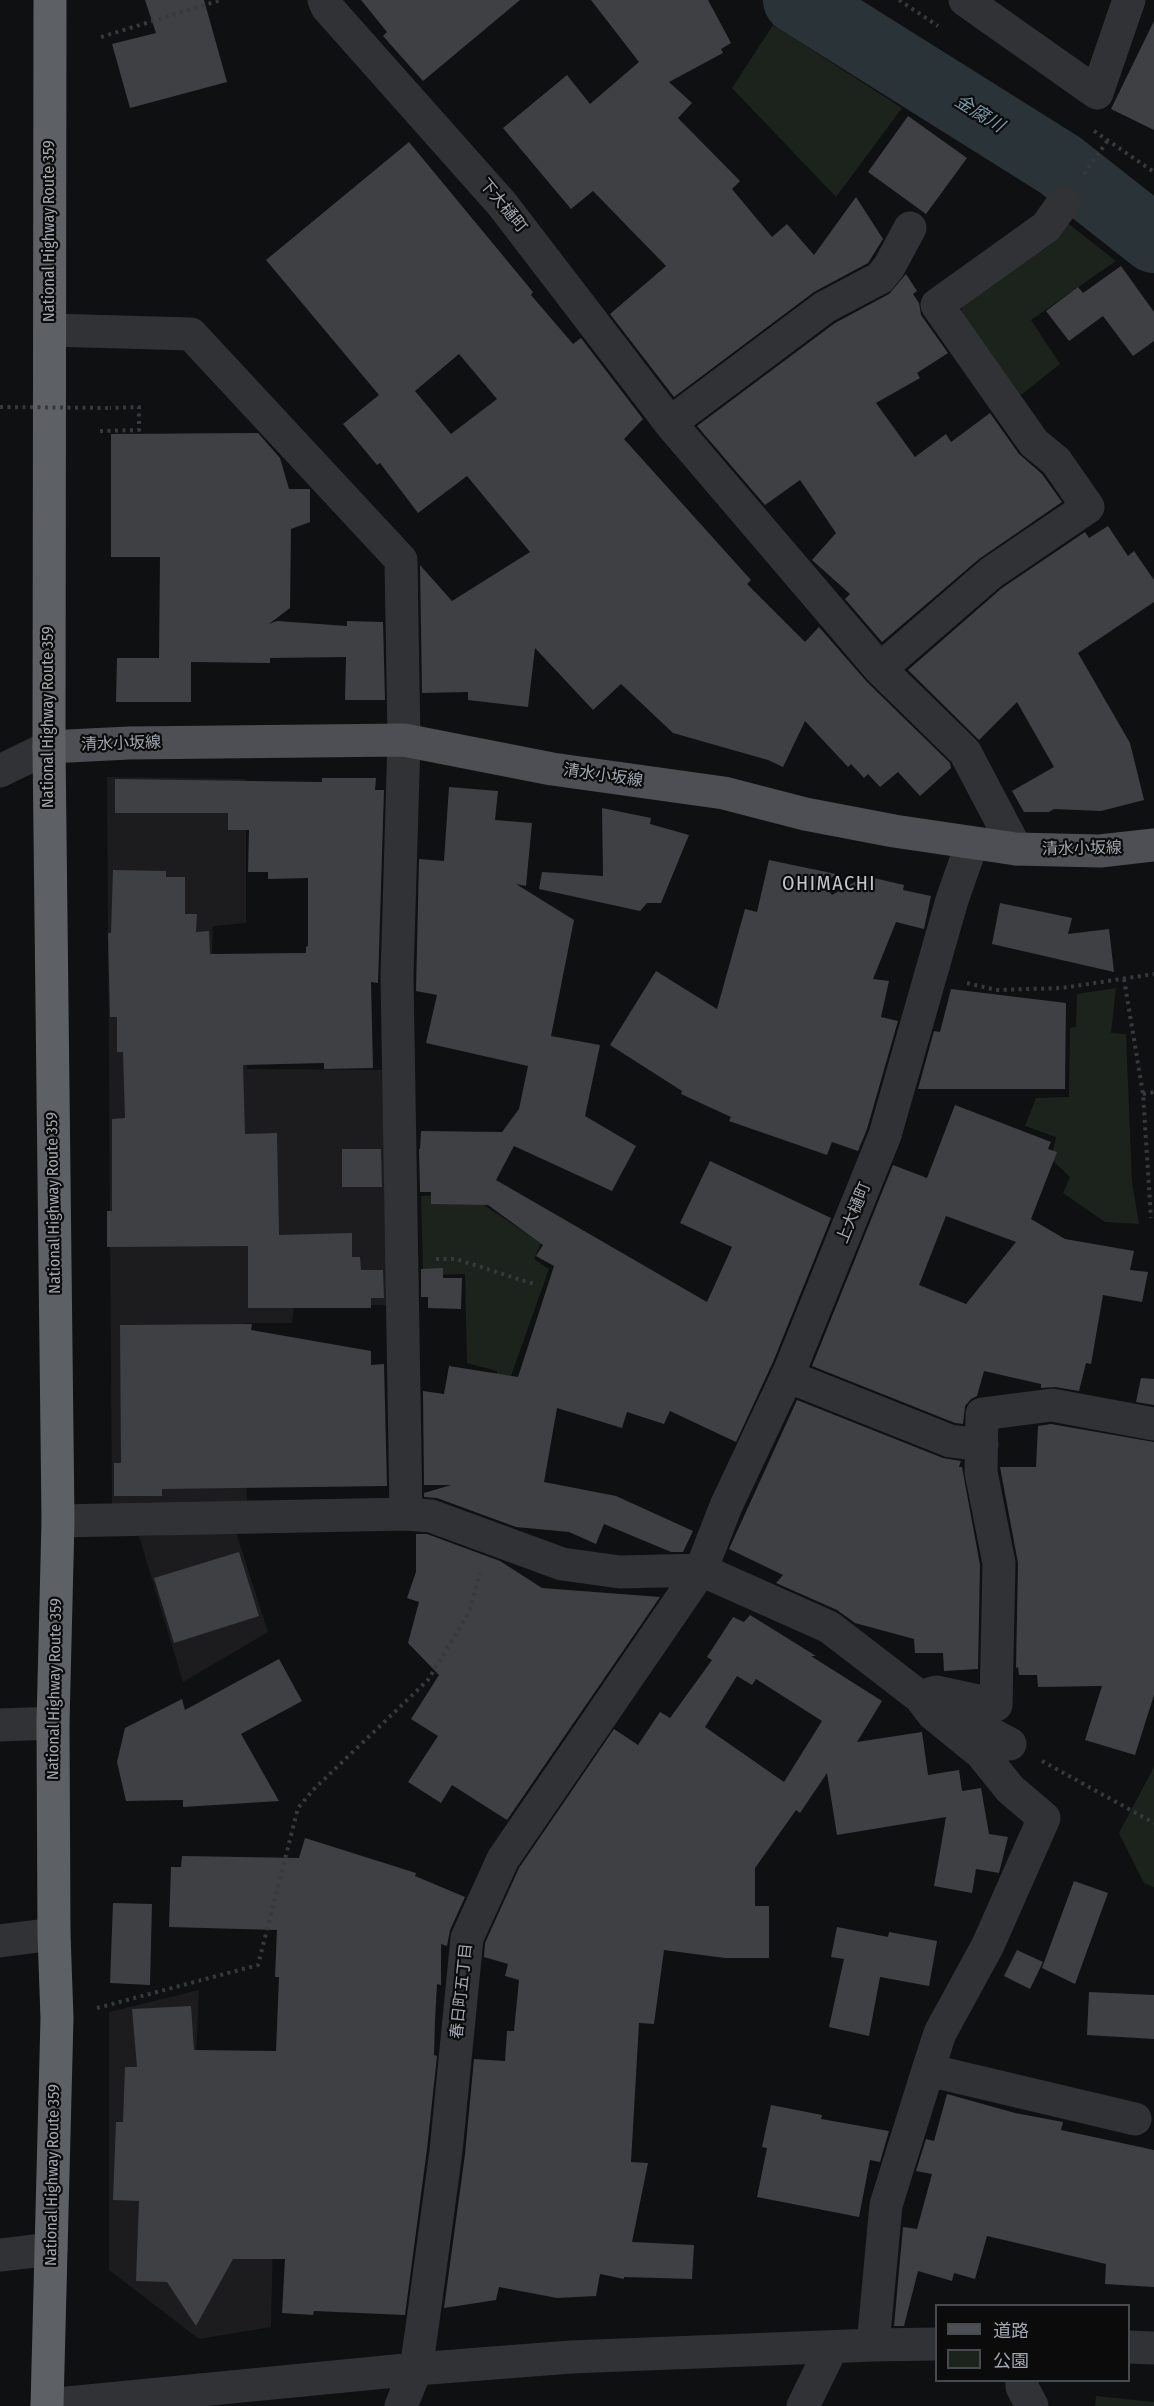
<!DOCTYPE html>
<html>
<head>
<meta charset="utf-8">
<style>
  body { margin:0 }
  #map { position:relative; width:1154px; height:2406px; overflow:hidden; background:#0f1011; font-family:"Fira Sans Condensed","Noto Sans JP",sans-serif }
  canvas { display:block }
  .legend { position:absolute; left:935px; top:2304px; width:195px; height:78px; box-sizing:border-box; background:#0b0b0c; border:2px solid #474a4e; margin:0; padding:8px 10px; list-style:none; font-size:18px; color:#a1a8b1 }
  .legend li { display:flex; align-items:center; gap:12px; height:30px }
  .legend b { width:30px; border:2px solid #474a4e }
</style>
</head>
<body>
<div id="map">
<canvas width="1154" height="2406"></canvas>
<ul class="legend">
<li><b style="height:8px;background:#4d4f54"></b>道路</li>
<li><b style="height:16px;background:#1c231c"></b>公園</li>
</ul>
</div>
<script>
const ctx = document.querySelector('canvas').getContext('2d');
ctx.lineJoin = 'round';
function fill(path, color) { ctx.fillStyle = color; ctx.fill(path, 'evenodd'); }
const toPath = rows => new Path2D(rows.map(r => 'M' + r).join(''));
function stroke(path, color, width, dash) { ctx.strokeStyle = color; ctx.lineWidth = width; ctx.lineCap = dash ? 'butt' : 'round'; ctx.setLineDash(dash || []); ctx.stroke(path); }
function drawText(font, color, halo, rows, align = 'center') {
  ctx.font = font + ' "Fira Sans Condensed","Noto Sans JP",sans-serif'; ctx.lineWidth = 4.5; ctx.setLineDash([]); ctx.textBaseline = 'middle'; ctx.strokeStyle = halo; ctx.fillStyle = color; for (const [text, x, y, turn = 0] of rows) {
    ctx.save(); ctx.translate(x, y); ctx.rotate((+turn || 0) * Math.PI / 180); ctx.textAlign = isNaN(turn) ? turn : align; if (halo) ctx.strokeText(text, 0, 0); ctx.fillText(text, 0, 0); ctx.restore();
  }
}
fill(toPath([
  [107,777,246,779,246,923,213,926,211,990,250,991,247,1069,389,1070,388,1305,294,1306,292,1323,245,1323,247,1507,112,1505],
  [236,1532,268,1632,183,1682,139,1536],
  [199,1990,190,2190,274,2193,271,2327,199,2339,109,2270,109,2012]
]), '#1c1c1e');
fill(toPath([
  [773,25,902,108,836,197,732,88],
  [1061,218,1116,261,1031,320,1060,364,1021,395,960,316,963,303],
  [1116,988,1111,1033,1126,1034,1132,1182,1139,1224,1105,1222,1063,1193,1070,1177,1051,1159,1056,1137,1025,1126,1036,1098,1069,1097,1070,1028,1076,1027,1077,994],
  [466,1193,541,1243,534,1259,549,1269,511,1376,492,1399,497,1371,467,1363,465,1274,423,1275,421,1196],
  [1154,1767,1154,1887,1144,1883,1119,1833],
  [1096,2396,1154,2402,1154,2406,1095,2406]
]), '#1c231c');
stroke(toPath([
  [797,0,1060,165,1154,239]
]), '#2a3338', 68);
fill(toPath([
  [145,0,204,0,227,82,130,108,112,44,156,33],
  [361,0,520,0,423,81,383,36,387,32],
  [591,0,708,0,731,43,721,49,723,53,669,82,692,103,678,118,740,181,732,189,772,237,787,224,814,255,856,197,883,239,868,263,814,292,674,397,610,314,666,266,593,191,571,209,503,128,567,75,590,104,639,62],
  [1154,21,1154,130,1111,109],
  [908,116,967,158,926,214,868,172],
  [409,142,533,292,531,295,573,344,581,338,643,419,624,439,751,580,747,584,805,642,819,627,867,682,950,763,951,768,920,796,898,772,880,787,868,774,864,778,851,764,848,767,805,721,783,767,768,760,673,733,621,684,593,710,535,648,528,707,468,700,468,692,422,693,420,565,452,601,530,552,467,476,418,513,380,463,377,465,343,424,379,395,266,260],
  [459,354,497,399,451,434,415,391],
  [1121,266,1154,312,1154,341,1133,356,1103,316,1069,341,1046,311,1078,287,1083,293],
  [906,274,917,291,913,294,919,303,921,315,948,353,917,373,920,378,876,403,915,457,946,434,951,442,990,413,1019,454,1042,474,1062,502,979,559,882,642,845,599,850,594,812,560,836,533,800,480,765,505,697,426,835,323,889,294],
  [258,433,280,458,289,489,310,489,310,522,291,529,290,608,269,624,277,621,347,626,347,621,383,622,385,700,345,700,346,657,270,658,270,663,191,662,191,702,116,702,117,658,159,658,160,557,111,557,111,434],
  [1108,526,1128,556,1134,551,1154,580,1154,602,1078,653,1130,743,1144,800,1101,811,1054,809,1049,812,1024,812,1012,791,1054,767,1017,702,979,740,908,670,1002,588,1085,532,1089,538],
  [322,778,376,778,375,790,384,790,378,983,371,982,373,1068,324,1069,324,1063,243,1065,245,1134,277,1133,279,1235,352,1233,352,1257,360,1257,361,1270,383,1270,384,1298,371,1298,371,1308,248,1308,248,1246,107,1247,107,1211,112,1211,112,1119,125,1118,123,1052,117,1052,117,1017,110,1017,108,933,111,933,113,870,166,871,166,877,185,877,185,914,197,914,196,932,209,931,210,954,306,953,306,947,308,946,308,878,268,879,268,872,248,872,249,830,228,830,228,813,115,813,115,779,322,782],
  [449,787,498,791,495,820,532,823,526,886,516,884,574,920,551,1036,600,1045,585,1116,636,1146,612,1191,514,1146,496,1180,707,1302,732,1247,680,1223,710,1161,831,1218,773,1362,736,1442,670,1411,664,1424,627,1412,622,1428,557,1408,544,1482,616,1496,693,1531,683,1552,671,1552,604,1524,596,1544,569,1532,516,1527,437,1498,424,1497,424,1493,451,1485,424,1485,423,1391,444,1394,449,1366,518,1377,554,1266,536,1256,543,1245,488,1205,431,1204,431,1192,420,1192,419,1149,420,1149,421,1131,502,1132,519,1109,528,1066,426,1043,437,995,416,991,419,859,444,861],
  [602,808,651,818,650,824,689,835,661,903,647,903,640,911,539,889,542,872,603,876],
  [769,860,836,874,824,884,832,895,865,876,904,885,903,890,931,896,924,929,896,922,873,979,889,981,881,1017,898,1021,867,1129,858,1151,832,1142,827,1155,729,1121,731,1117,681,1094,682,1091,610,1045,656,971,717,1009,745,909,757,912],
  [1000,903,1072,918,1068,934,1109,929,1114,972,992,944],
  [951,989,1066,1003,1065,1089,918,1089,934,1031,940,1032],
  [955,1105,1051,1142,1048,1149,1057,1152,1031,1219,1065,1239,1134,1251,1130,1270,1148,1272,1142,1302,1103,1295,1091,1364,1086,1363,1079,1391,1055,1387,1041,1388,1041,1384,984,1371,977,1396,971,1399,965,1406,963,1424,955,1423,812,1366,893,1165,927,1178],
  [946,1216,1016,1242,966,1304,919,1285],
  [342,1149,381,1149,382,1187,342,1187],
  [443,1268,443,1278,462,1278,461,1309,428,1308,428,1297,421,1297,421,1269],
  [252,1324,251,1330,371,1351,371,1365,384,1364,387,1486,162,1489,162,1496,114,1496,114,1463,121,1463,120,1325],
  [1141,1378,1154,1379,1154,1405,1136,1402],
  [797,1400,943,1458,961,1461,959,1467,962,1467,980,1565,978,1669,944,1671,943,1653,915,1653,914,1639,855,1623,837,1610,776,1583,783,1575,729,1549],
  [1051,1424,1154,1442,1154,1695,1135,1755,1085,1740,1102,1686,1038,1687,1037,1675,1019,1675,1018,1667,1016,1668,1018,1563,1000,1467,1036,1467,1038,1426],
  [416,1534,427,1534,500,1561,542,1588,660,1597,507,1820,452,1785,441,1803,408,1782,438,1736,411,1719,439,1675,408,1643,419,1602,407,1598,416,1572],
  [239,1552,259,1616,174,1643,154,1578],
  [750,1615,816,1656,811,1656,882,1701,857,1742,922,1732,928,1775,959,1770,962,1791,981,1788,989,1834,1008,1837,999,1873,976,1869,972,1893,934,1886,946,1817,837,1835,827,1773,800,1813,796,1810,755,1868,755,1906,769,1906,769,1958,725,1958,664,1950,654,2024,639,2023,631,2162,648,2163,632,2242,694,2245,692,2279,624,2277,624,2279,600,2274,596,2296,557,2298,499,2287,496,2300,444,2308,465,2154,474,2059,505,2061,507,2031,514,2031,519,1980,505,1976,508,1964,484,1957,485,1943,519,1868,614,1729,638,1745,660,1712,670,1718,712,1660,707,1657,733,1617,744,1622],
  [737,1676,752,1685,756,1679,822,1721,784,1782,705,1727],
  [279,1659,302,1701,241,1734,279,1801,183,1807,183,1800,126,1801,117,1762,125,1728,182,1699,185,1710],
  [305,1838,416,1873,415,1876,465,1897,450,1930,447,1946,441,1944,441,1985,437,1984,435,2020,434,2055,437,2056,427,2149,405,2315,314,2311,313,2315,282,2313,285,2259,233,2259,196,2326,167,2282,136,2281,139,2201,113,2200,116,2122,123,2122,125,2067,137,2067,132,2009,191,2006,194,2050,276,2051,279,1977,275,1977,277,1930,169,1927,171,1867,181,1867,182,1856,299,1858],
  [1074,1881,1108,1893,1075,1984,1042,1968],
  [113,1903,152,1904,150,1985,110,1983],
  [837,1927,888,1937,889,1932,937,1941,929,1986,880,1977,869,2036,829,2027,844,1959,831,1957],
  [1017,1950,1043,1962,1030,1989,1004,1976],
  [1089,1992,1154,1995,1154,2039,1087,2035],
  [947,2094,1015,2113,1063,2122,1061,2130,1154,2150,1154,2287,1105,2284,1106,2264,987,2236,975,2279,954,2273,952,2281,918,2271,904,2326,894,2326,903,2227,917,2229,932,2174,916,2171,926,2139,934,2141],
  [771,2105,822,2115,821,2119,889,2131,880,2162,870,2160,859,2217,757,2197,767,2148,762,2147]
]), '#3f4044');
stroke(toPath([
  [899,0,938,26],
  [101,37,221,0],
  [1094,131,1154,172],
  [1084,174,1108,140],
  [100,431,139,430,139,407,110,408],
  [1124,979,1143,1094,1151,1218],
  [967,983,996,990,1062,988,1154,974],
  [1143,1094,1154,1092],
  [436,1259,456,1259,537,1285],
  [1042,1761,1154,1823],
  [97,2008,258,1965,298,1808,313,1790,428,1680,469,1612,480,1573]
]), '#37393c', 4, [3, 4.5]);
stroke(toPath([
  [324,0,327,7,502,204,670,423,880,669,965,752,1016,849],
  [965,0,1097,93,1129,0],
  [50,330,191,334,401,560,404,740,397,976,406,1514],
  [670,423,825,307,880,278,889,267,910,228],
  [880,669,991,573,1088,507,1056,461,1034,443,937,305,1046,227,1064,202],
  [0,771,49,747],
  [787,1376,950,1441,982,1445],
  [58,1521,406,1514,431,1516,562,1564,620,1572,701,1570,829,1627,920,1697,933,1714,981,1753,1010,1789,1044,1818,988,1945,940,2033,928,2070,886,2205,873,2345],
  [920,1697,936,1692,996,1705,999,1563,981,1472,982,1414,1052,1405,1154,1424],
  [958,1716,1010,1744],
  [0,1725,53,1723],
  [0,1941,54,1934],
  [928,2070,1135,2119],
  [0,2255,51,2249],
  [1128,2347,1154,2348],
  [1022,2380,1022,2387,1032,2406],
  [47,2405,416,2369,571,2357,873,2345,936,2344],
  [401,2406,416,2369,422,2328,446,2151,467,1938,503,1859,701,1570,726,1506,790,1370,885,1135,952,900,972,843],
  [803,2406,832,2347]
]), '#313235', 33);
stroke(toPath([
  [49,747,129,743,404,740,552,769,724,793,805,814,894,831,1016,849,1100,851,1154,845]
]), '#4d4f54', 33);
stroke(toPath([
  [47,2406,57,2018,54,1934,53,1723,58,1521,49,747,50,0]
]), '#5d6166', 33);
stroke(toPath([
  [0,407,110,408]
]), '#37393c', 4, [3, 4.5]);
drawText('16px', '#a1a8b1', '#0b0b0c', [
  ["下大樋町",503,206,50],
  ["National Highway Route 359",50,231,-90],
  ["National Highway Route 359",49,717,-90],
  ["清水小坂線",121,744,-2],
  ["清水小坂線",603,776,8],
  ["清水小坂線",1082,849,-1],
  ["National Highway Route 359",54,1203,-91],
  ["上大樋町",854,1213,-68],
  ["National Highway Route 359",55,1689,-89],
  ["春日町五丁目",462,1991,-84],
  ["National Highway Route 359",53,2175,-89]
]);
drawText('italic 18px', '#799aab', '#0b0b0c', [
  ["金腐川",979,114,32]
]);
ctx.letterSpacing = '1.5px';
drawText('20px', '#c2c6cd', '#0b0b0c', [
  ["OHIMACHI",829,884]
]);
ctx.letterSpacing = '0px';
</script>
</body>
</html>
